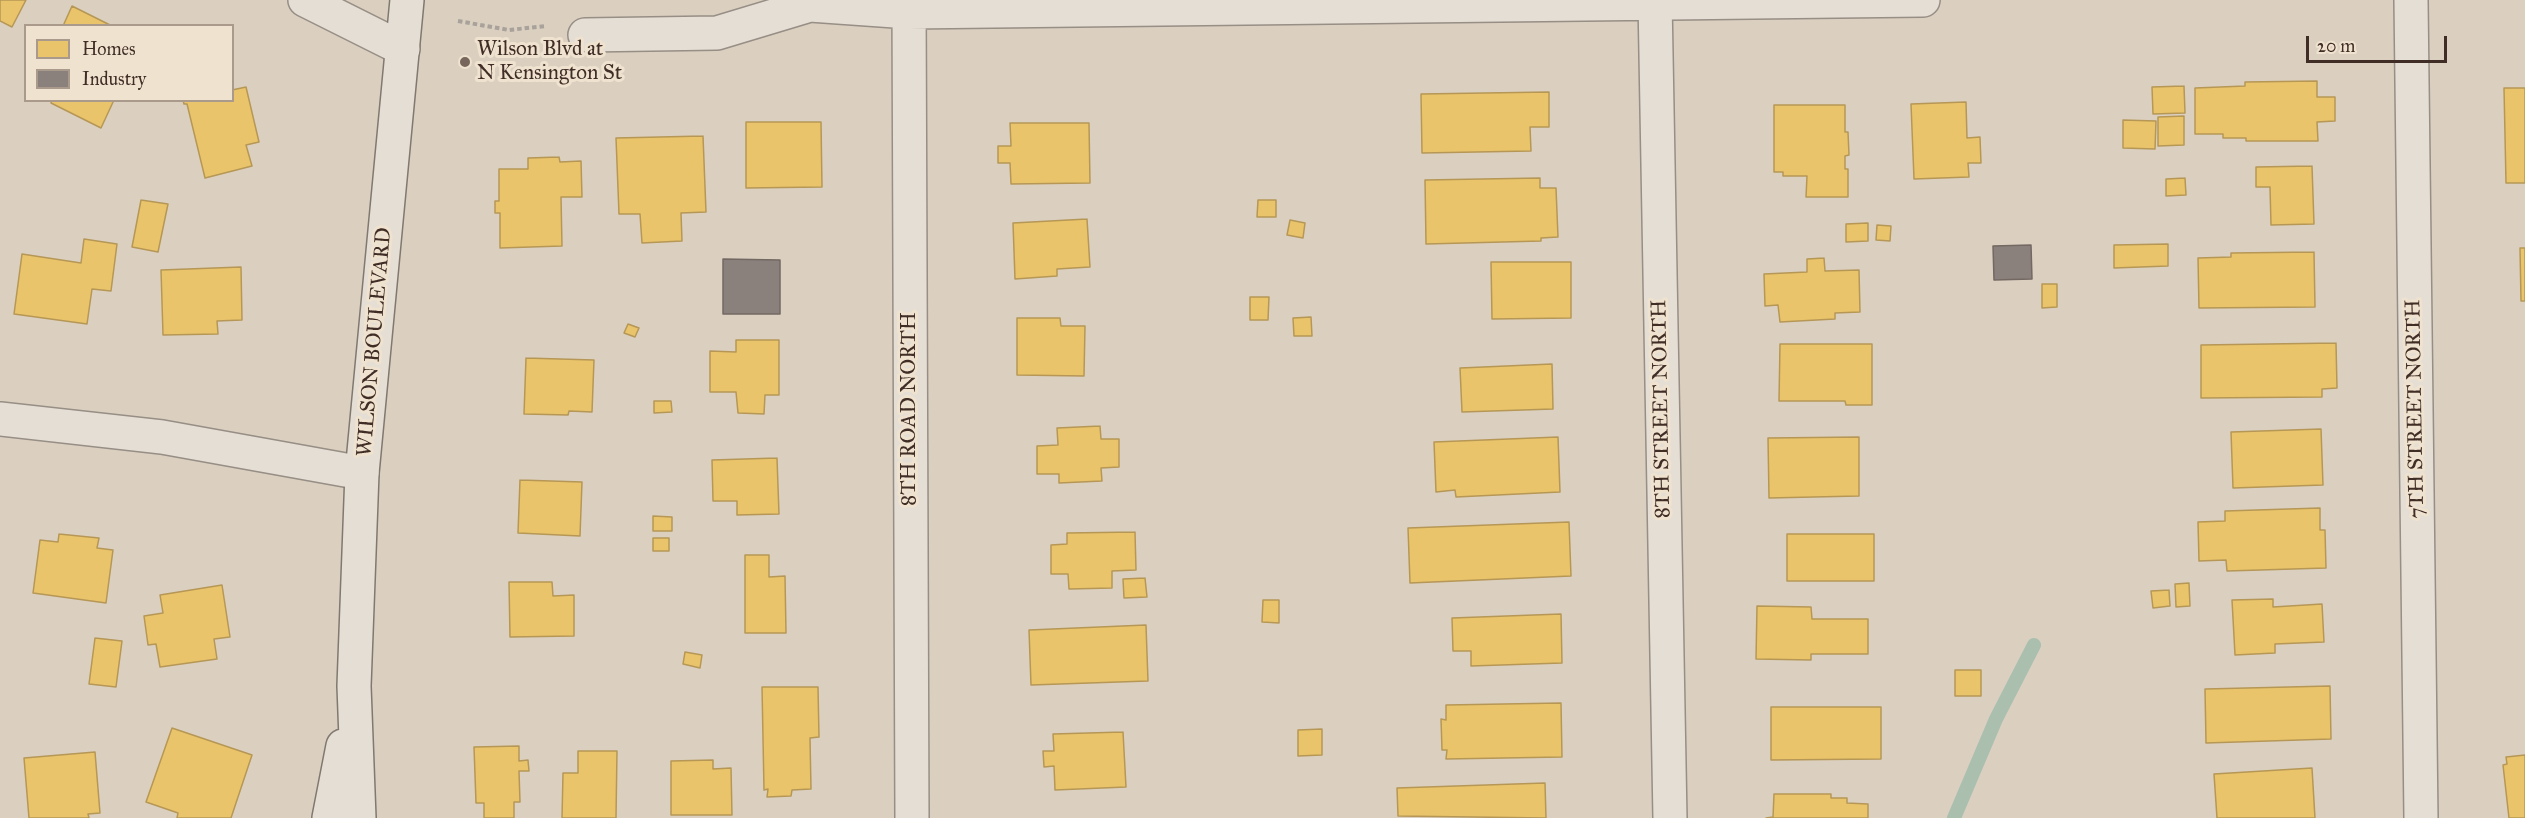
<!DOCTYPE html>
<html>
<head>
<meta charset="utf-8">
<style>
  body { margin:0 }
  #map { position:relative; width:2525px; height:818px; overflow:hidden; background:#dbd0c0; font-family:"IM FELL Great Primer",serif }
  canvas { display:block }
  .legend { position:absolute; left:24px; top:24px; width:210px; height:78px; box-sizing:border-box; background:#efe2cf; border:2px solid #a99a8b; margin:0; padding:8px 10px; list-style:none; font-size:18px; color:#3f2d26 }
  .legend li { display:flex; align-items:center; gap:12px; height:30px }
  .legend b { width:30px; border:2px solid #a99a8b }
  .scale { position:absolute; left:2306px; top:36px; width:141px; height:27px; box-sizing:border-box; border:3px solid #3f2d26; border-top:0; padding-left:8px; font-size:18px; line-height:21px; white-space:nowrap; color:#3f2d26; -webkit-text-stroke:4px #efe2cf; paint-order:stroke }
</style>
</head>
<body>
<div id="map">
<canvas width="2525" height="818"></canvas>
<ul class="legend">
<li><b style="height:16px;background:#e9c46a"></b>Homes</li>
<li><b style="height:16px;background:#8a817c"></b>Industry</li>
</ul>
<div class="scale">20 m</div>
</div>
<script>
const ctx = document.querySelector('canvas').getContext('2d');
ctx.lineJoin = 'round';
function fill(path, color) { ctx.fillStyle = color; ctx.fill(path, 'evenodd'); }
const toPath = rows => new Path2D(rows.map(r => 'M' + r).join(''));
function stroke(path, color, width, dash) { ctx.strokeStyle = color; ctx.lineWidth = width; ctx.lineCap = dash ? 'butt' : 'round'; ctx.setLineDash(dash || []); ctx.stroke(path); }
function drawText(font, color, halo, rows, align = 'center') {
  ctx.font = font + ' "IM FELL Great Primer",serif'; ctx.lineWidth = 6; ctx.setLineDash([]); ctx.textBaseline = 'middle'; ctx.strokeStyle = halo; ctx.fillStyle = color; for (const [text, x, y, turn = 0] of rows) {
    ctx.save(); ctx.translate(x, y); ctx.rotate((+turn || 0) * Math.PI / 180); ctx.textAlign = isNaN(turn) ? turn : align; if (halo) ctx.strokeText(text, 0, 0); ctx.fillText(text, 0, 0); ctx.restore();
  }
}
const homes = toPath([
  [0,0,26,0,12,27,0,21,0,0],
  [72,6,112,26,63,26,72,6],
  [2317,81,2317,97,2335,97,2335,121,2317,122,2318,141,2246,141,2246,138,2223,138,2223,134,2195,134,2195,88,2245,86,2245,82,2317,81],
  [2184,86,2185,113,2153,114,2152,87,2184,86],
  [246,87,259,142,246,145,252,166,205,178,187,104,184,104,183,100,232,100,232,90,246,87],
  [2504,88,2525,88,2525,183,2506,183,2504,88],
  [1549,92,1549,127,1530,127,1531,151,1422,153,1421,94,1549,92],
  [52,100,114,100,101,128,51,103,52,100],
  [1966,102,1967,138,1980,137,1981,163,1968,163,1969,177,1914,179,1911,104,1966,102],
  [1774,105,1845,105,1845,132,1848,132,1849,155,1845,156,1845,169,1848,169,1848,197,1806,197,1807,176,1783,176,1783,172,1774,172,1774,105],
  [2184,116,2184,145,2158,146,2158,117,2184,116],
  [2123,120,2156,121,2155,149,2123,148,2123,120],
  [746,122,821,122,822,187,746,188,746,122],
  [1010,123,1089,123,1090,183,1011,184,1010,163,998,163,998,146,1011,146,1010,123],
  [703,136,706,212,681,213,682,241,642,243,640,214,619,214,616,138,703,136],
  [559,157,560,162,581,161,582,197,561,197,562,246,500,248,500,213,495,213,495,201,499,201,499,169,528,169,528,158,559,157],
  [2312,166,2314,224,2271,225,2270,187,2256,187,2256,167,2312,166],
  [1540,178,1540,188,1556,188,1558,237,1541,238,1541,241,1426,244,1425,180,1540,178],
  [2185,178,2186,195,2166,196,2166,179,2185,178],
  [141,200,168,204,158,252,132,247,141,200],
  [1258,200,1276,200,1276,217,1257,217,1258,200],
  [1087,219,1090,267,1057,269,1057,276,1015,279,1013,223,1087,219],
  [1290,220,1305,223,1303,238,1287,235,1290,220],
  [1868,223,1868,241,1846,242,1846,224,1868,223],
  [1877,225,1891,226,1890,241,1876,240,1877,225],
  [84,239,117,244,111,291,92,289,87,324,14,314,22,254,81,263,84,239],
  [2168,244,2168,266,2114,268,2114,245,2168,244],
  [2520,248,2525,248,2525,301,2521,301,2520,248],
  [2314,252,2315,307,2199,308,2198,258,2231,257,2231,253,2314,252],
  [1824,258,1825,271,1859,270,1860,312,1835,313,1835,319,1780,322,1778,305,1765,306,1764,274,1807,272,1807,259,1824,258],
  [1491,262,1571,262,1571,318,1492,319,1491,262],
  [241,267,242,320,217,321,218,334,163,335,161,270,241,267],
  [2042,284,2057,284,2057,307,2042,308,2042,284],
  [1250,297,1269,297,1268,320,1250,320,1250,297],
  [1311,317,1312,336,1294,336,1293,318,1311,317],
  [1017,318,1060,318,1061,326,1085,326,1084,376,1017,375,1017,318],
  [628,324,639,328,635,337,624,333,628,324],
  [736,340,779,340,779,395,765,395,764,414,738,413,736,392,710,392,710,351,736,352,736,340],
  [2336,343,2337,388,2322,389,2322,397,2201,398,2201,345,2336,343],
  [1780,344,1872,344,1872,405,1846,405,1845,401,1779,401,1780,344],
  [526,358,594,360,592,412,569,411,568,415,524,414,526,358],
  [1552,364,1553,409,1462,412,1460,368,1552,364],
  [654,401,671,401,672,412,654,413,654,401],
  [1100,426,1101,439,1119,439,1119,467,1101,468,1102,481,1059,483,1059,474,1037,474,1037,446,1058,445,1057,428,1100,426],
  [2321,429,2323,485,2233,488,2231,432,2321,429],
  [1558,437,1560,492,1456,497,1455,490,1436,492,1434,442,1558,437],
  [1859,437,1859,496,1769,498,1768,438,1859,437],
  [777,458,779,514,737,515,737,501,713,501,712,460,777,458],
  [520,480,582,482,580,536,518,533,520,480],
  [2320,508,2320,530,2325,530,2326,568,2227,571,2226,560,2199,561,2198,522,2225,521,2225,511,2320,508],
  [653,516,672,517,672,531,653,531,653,516],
  [1569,522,1571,576,1410,583,1408,528,1569,522],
  [1135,532,1136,570,1112,571,1112,588,1069,589,1068,574,1051,574,1051,545,1067,544,1067,533,1135,532],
  [59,534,99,538,97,548,113,550,106,603,33,593,40,540,58,542,59,534],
  [1787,534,1874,534,1874,581,1787,581,1787,534],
  [653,538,669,538,669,551,653,551,653,538],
  [745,555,769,555,769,577,785,576,786,633,745,633,745,555],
  [1145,578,1147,597,1124,598,1123,579,1145,578],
  [509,582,552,582,553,596,574,595,574,636,510,637,509,582],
  [2189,583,2190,606,2176,607,2175,584,2189,583],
  [222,585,230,637,214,639,217,659,160,667,156,644,148,645,144,616,163,613,160,595,222,585],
  [2169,590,2170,606,2153,608,2151,591,2169,590],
  [2273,599,2273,607,2322,604,2324,642,2275,644,2275,653,2235,655,2232,600,2273,599],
  [1263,600,1279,600,1279,623,1262,622,1263,600],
  [1757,606,1811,607,1812,619,1868,619,1868,654,1811,654,1811,660,1756,659,1757,606],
  [1561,614,1562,663,1471,666,1471,651,1453,651,1452,618,1561,614],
  [1146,625,1148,681,1031,685,1029,630,1146,625],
  [95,638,122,641,116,687,89,684,95,638],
  [685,652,702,655,700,668,683,664,685,652],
  [1955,670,1981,670,1981,696,1955,696,1955,670],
  [2330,686,2331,739,2206,743,2205,689,2330,686],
  [762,687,818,687,819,737,810,738,811,789,792,790,791,796,767,797,768,789,764,790,762,687],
  [1561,703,1562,757,1446,759,1447,750,1442,750,1441,719,1446,720,1446,705,1561,703],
  [1771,707,1881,707,1881,759,1771,760,1771,707],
  [172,728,252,755,231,818,177,818,178,813,146,802,172,728],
  [1322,729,1322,755,1298,756,1298,730,1322,729],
  [1123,732,1126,787,1055,790,1054,766,1044,767,1043,751,1054,751,1053,734,1123,732],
  [519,746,519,761,528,760,529,771,519,771,520,802,514,802,514,818,484,818,484,803,476,803,474,747,519,746],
  [578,751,617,751,616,818,562,818,563,773,578,773,578,751],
  [95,752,100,813,88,814,89,818,29,818,24,758,95,752],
  [2525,755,2525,818,2509,818,2503,765,2507,764,2506,757,2525,755],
  [713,760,713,769,731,768,732,815,671,815,671,761,713,760],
  [2312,768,2315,818,2217,818,2214,774,2312,768],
  [1545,783,1546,818,1398,816,1397,788,1545,783],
  [1774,794,1831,794,1831,798,1847,798,1847,803,1868,804,1868,818,1766,818,1773,817,1774,794]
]);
fill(homes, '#e9c46a');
stroke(homes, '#b69756', 1.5);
const industry = toPath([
  [2031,245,2032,279,1994,280,1993,246,2031,245],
  [723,259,780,260,780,314,723,314,723,259]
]);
fill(industry, '#8a817c');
stroke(industry, '#746862', 1.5);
stroke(toPath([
  [1954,818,1996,719,2034,645]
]), '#abbfaf', 14);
const street = toPath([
  [305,0,403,49],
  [909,0,912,818],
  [1655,0,1670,818],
  [2411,0,2421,818],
  [585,35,717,33,810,5,909,12,1923,0],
  [0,419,162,437,362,473]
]);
const secondary = toPath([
  [329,818,343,746],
  [359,818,354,686,362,473,407,0]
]);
stroke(street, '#978e85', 36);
stroke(secondary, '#817970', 36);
stroke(toPath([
  [458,21,509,30,546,26]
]), '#a8a29b', 4, [4.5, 3]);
stroke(street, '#e4ded5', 33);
stroke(secondary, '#e4ded5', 33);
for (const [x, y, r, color] of [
  [465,62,6,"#76665c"]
]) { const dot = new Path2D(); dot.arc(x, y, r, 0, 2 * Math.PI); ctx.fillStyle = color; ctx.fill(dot); stroke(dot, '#efe2cf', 2); }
drawText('21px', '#3f2d26', '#efe2cf', [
  ["Wilson Blvd at",477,50],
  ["N Kensington St",477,74]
], 'left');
drawText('21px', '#3f2d26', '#efe2cf', [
  ["WILSON BOULEVARD",375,342,-85],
  ["8TH ROAD NORTH",910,409,-90],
  ["8TH STREET NORTH",1662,409,-91],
  ["7TH STREET NORTH",2416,409,-91]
]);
</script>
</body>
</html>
